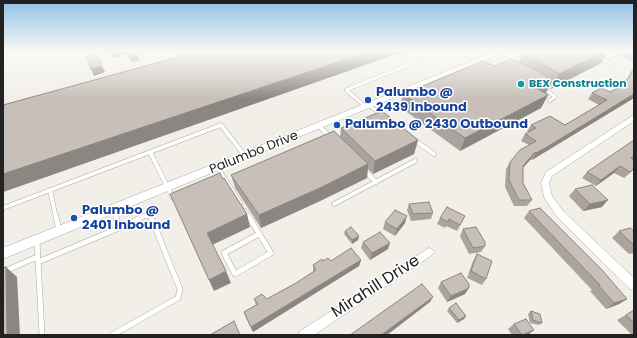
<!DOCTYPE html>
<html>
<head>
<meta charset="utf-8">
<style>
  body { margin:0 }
  #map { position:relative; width:637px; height:338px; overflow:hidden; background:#f2efe9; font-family:Poppins,sans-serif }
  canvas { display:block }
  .frame { position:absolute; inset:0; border:4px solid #222; pointer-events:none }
</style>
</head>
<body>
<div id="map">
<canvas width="637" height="338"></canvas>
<div class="frame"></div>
</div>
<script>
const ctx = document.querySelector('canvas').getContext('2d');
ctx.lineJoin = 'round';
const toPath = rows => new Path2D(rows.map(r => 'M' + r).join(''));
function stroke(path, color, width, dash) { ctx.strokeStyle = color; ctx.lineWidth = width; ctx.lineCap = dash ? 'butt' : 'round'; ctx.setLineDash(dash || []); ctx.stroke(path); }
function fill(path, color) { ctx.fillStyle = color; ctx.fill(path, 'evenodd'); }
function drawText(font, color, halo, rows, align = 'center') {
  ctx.font = font + ' Poppins,sans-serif'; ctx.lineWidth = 3; ctx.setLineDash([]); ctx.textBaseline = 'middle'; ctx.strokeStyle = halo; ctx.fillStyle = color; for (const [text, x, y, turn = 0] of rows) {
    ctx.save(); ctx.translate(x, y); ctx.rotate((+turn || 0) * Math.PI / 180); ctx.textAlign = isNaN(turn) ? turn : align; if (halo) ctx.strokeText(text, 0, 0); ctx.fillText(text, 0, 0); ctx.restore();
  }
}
const serviceFar2 = toPath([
  [599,58,614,65],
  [543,87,555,97,549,101],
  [370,106,382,115],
  [366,107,346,90,442,51]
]);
const serviceFar1 = toPath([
  [319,126,330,137],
  [413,139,434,154],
  [150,152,173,198],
  [218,168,240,203],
  [364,170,376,182],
  [50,190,56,218],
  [334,204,415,161],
  [3,208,221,125,245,156],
  [114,210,116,218],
  [245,211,249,218],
  [140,218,144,216,151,216,152,218]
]);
const service = toPath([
  [56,217,59,231],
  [116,217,119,228,142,217],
  [249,217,271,253,235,274,224,253,259,234],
  [37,241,42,335],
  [38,262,119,228],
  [3,272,37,257],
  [112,335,178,298,180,289,151,217]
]);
const minor = toPath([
  [632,116,634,116,634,121,552,176,549,183,552,196,563,211,634,278,634,290,630,289,557,217,544,197,541,183,546,172,632,116],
  [429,248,432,249,434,252,432,255,314,335,298,335,300,331,429,248]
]);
const tertiary = toPath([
  [497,51,507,51,3,259,3,248,497,51]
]);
stroke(serviceFar2, '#a9a9a9', 4);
stroke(serviceFar1, '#a9a9a9', 5);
stroke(service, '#a9a9a9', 6);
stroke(minor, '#a9a9a9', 1);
stroke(tertiary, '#a9a9a9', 1);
stroke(serviceFar2, '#fff', 3);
stroke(serviceFar1, '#fff', 4);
stroke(service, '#fff', 5);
fill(minor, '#fff');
fill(tertiary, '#fff');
fill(toPath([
  [108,51,134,51,139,60,132,62,126,54,114,58],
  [200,51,409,51,401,55,399,53,3,192,3,105],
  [530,51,608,51,601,63,551,89,548,88,545,93,548,95,541,108,460,151,400,107,403,94,494,66,519,62,522,55],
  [609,51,634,51,634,62],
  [634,67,634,98,543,153,532,160,531,159,523,168,523,183,532,200,527,206,514,206,505,187,506,169,510,162,529,145,521,141,525,134,528,132,527,131,531,125,565,125,599,105,588,99,592,93,610,92,619,88,622,83,627,79,631,71],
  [341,128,418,140,414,154,373,174,368,169,367,178,320,201,261,228,235,188,231,175,340,138],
  [634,140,634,158,633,159,634,160,634,169,624,178,614,173,596,186,582,178,587,172],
  [575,189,602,207,583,211,569,196],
  [409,204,433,213,431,219,411,221,407,210],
  [529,211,627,299,619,304,606,309,590,291,592,290,524,218],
  [465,216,457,231,446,226,445,228,437,224,440,218],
  [385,222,405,223,395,236,383,229],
  [463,229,485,246,481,252,469,254,460,236],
  [345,231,359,236,358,240,352,244,344,234],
  [619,231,634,231,634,253,629,254,612,238],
  [363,242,388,249,370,260,361,248],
  [477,254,486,279,482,285,467,278,473,261],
  [361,260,359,266,253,332,246,318,244,312,256,305,254,299,267,299,296,283,313,272,313,265,323,261,331,261],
  [441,282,465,294,447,302,438,288],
  [449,308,466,316,464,319,457,323,447,311],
  [634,310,634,335,632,335,617,320],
  [531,311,542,323,539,325,530,323,528,314],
  [514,324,528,335,512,335,508,329]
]), '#aba49e');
fill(toPath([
  [113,51,125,51,126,54,114,58,111,52],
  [371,51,400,51,399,53,3,192,3,174],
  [402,51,409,51,401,55],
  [605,51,608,51,601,63,551,89,559,74],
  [137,54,139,60,132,62,129,56],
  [102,66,105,72,94,76,91,69],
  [553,80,546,93,536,88],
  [634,94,634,98,532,160,536,153],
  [548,95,541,108,460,151,465,138],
  [418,140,414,154,373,174,375,161],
  [535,152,531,159,519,172,523,166],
  [368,164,367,178,320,201,261,228,259,215],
  [620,166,614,173,596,186,601,180],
  [634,168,634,169,624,178],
  [608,200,602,207,583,211,590,204],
  [247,214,250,227,212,245,207,233],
  [407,216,405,223,395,236,397,229],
  [359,236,358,240,352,244,352,240],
  [390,243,388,249,370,260,372,253],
  [361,260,359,266,253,332,251,327],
  [6,267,17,277,20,335,7,335],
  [226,271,231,283,214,291,209,280],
  [469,288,465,294,447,302,451,296],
  [433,297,430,302,387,335,381,335],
  [627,299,619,304,606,309,614,303],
  [466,316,464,319,457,323,459,320],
  [534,330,528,335,522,335]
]), '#8b8681');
const building = toPath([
  [126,51,134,51,137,54,129,56,126,51],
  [200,51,371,51,3,174,3,105,200,51],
  [530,51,605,51,559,74,540,62,522,55,530,51],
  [96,54,102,66,91,69,86,57,96,54],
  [511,59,536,70,553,80,536,88,548,95,465,138,403,94,483,61,494,66,511,59],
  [634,68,634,94,547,147,536,153,535,152,523,166,523,183,532,200,519,200,509,180,510,162,520,150,536,141,525,134,536,128,531,125,550,116,565,125,607,100,592,93,601,88,610,92,626,84,622,83,629,78,634,68],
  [382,111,418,140,375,161,341,128,382,111],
  [334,131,368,164,320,188,259,215,231,175,334,131],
  [634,140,634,155,631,158,634,160,634,168,630,172,620,166,601,180,587,172,634,140],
  [220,173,223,179,224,178,247,214,207,233,226,271,209,280,170,194,220,173],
  [592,185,608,200,590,204,575,189,592,185],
  [429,202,433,213,413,214,409,204,429,202],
  [447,207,465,216,460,225,449,219,448,222,440,218,447,207],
  [540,208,603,271,627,299,614,303,598,285,600,285,529,211,540,208],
  [395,210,407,216,397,229,385,222,395,210],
  [351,227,359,236,352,240,345,231,351,227],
  [476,227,485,242,485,246,473,248,463,229,476,227],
  [630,228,634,231,634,245,619,231,630,228],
  [380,232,390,243,372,253,363,242,380,232],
  [351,248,361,260,251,327,244,312,258,304,254,299,262,294,267,299,296,283,316,270,313,265,322,259,323,261,328,258,331,261,351,248],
  [477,254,492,261,486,279,471,271,477,254],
  [6,267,7,335,3,335,3,268,6,267],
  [461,273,469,284,469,288,451,296,441,282,461,273],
  [422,284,433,297,381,335,350,335,422,284],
  [456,303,466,316,459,320,449,308,456,303],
  [634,310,634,323,626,315,634,310],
  [531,311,540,314,542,323,533,320,531,311],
  [526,319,534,330,522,335,514,324,526,319],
  [234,321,240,335,210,335,234,321]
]);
fill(building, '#c7bfb8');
stroke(building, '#8b8681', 1);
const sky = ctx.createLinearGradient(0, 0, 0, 99);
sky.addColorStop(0, '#8fc0e4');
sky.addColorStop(0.52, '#f9f8f5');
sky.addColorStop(1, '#f9f8f500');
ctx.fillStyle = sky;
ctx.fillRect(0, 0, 637, 99);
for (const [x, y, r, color] of [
  [521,84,4,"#0f9aa8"],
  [368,100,4,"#1a4fb4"],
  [337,125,4,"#1a4fb4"],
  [74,218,4,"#1a4fb4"]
]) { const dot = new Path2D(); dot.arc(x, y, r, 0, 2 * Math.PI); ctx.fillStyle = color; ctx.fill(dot); stroke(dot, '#fff', 1.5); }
drawText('bold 11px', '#0d838f', '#fff', [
  ["BEX Construction",529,84]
], 'left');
drawText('bold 13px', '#164399', '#fff', [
  ["Palumbo @",376,93],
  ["2439 Inbound",376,108],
  ["Palumbo @ 2430 Outbound",345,125],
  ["Palumbo @",82,211],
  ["2401 Inbound",82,226]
], 'left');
drawText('13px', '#222', '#fff', [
  ["Palumbo Drive",254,153,-22]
]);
drawText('16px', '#222', '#fff', [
  ["Mirahill Drive",376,287,-33]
]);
</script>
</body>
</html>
